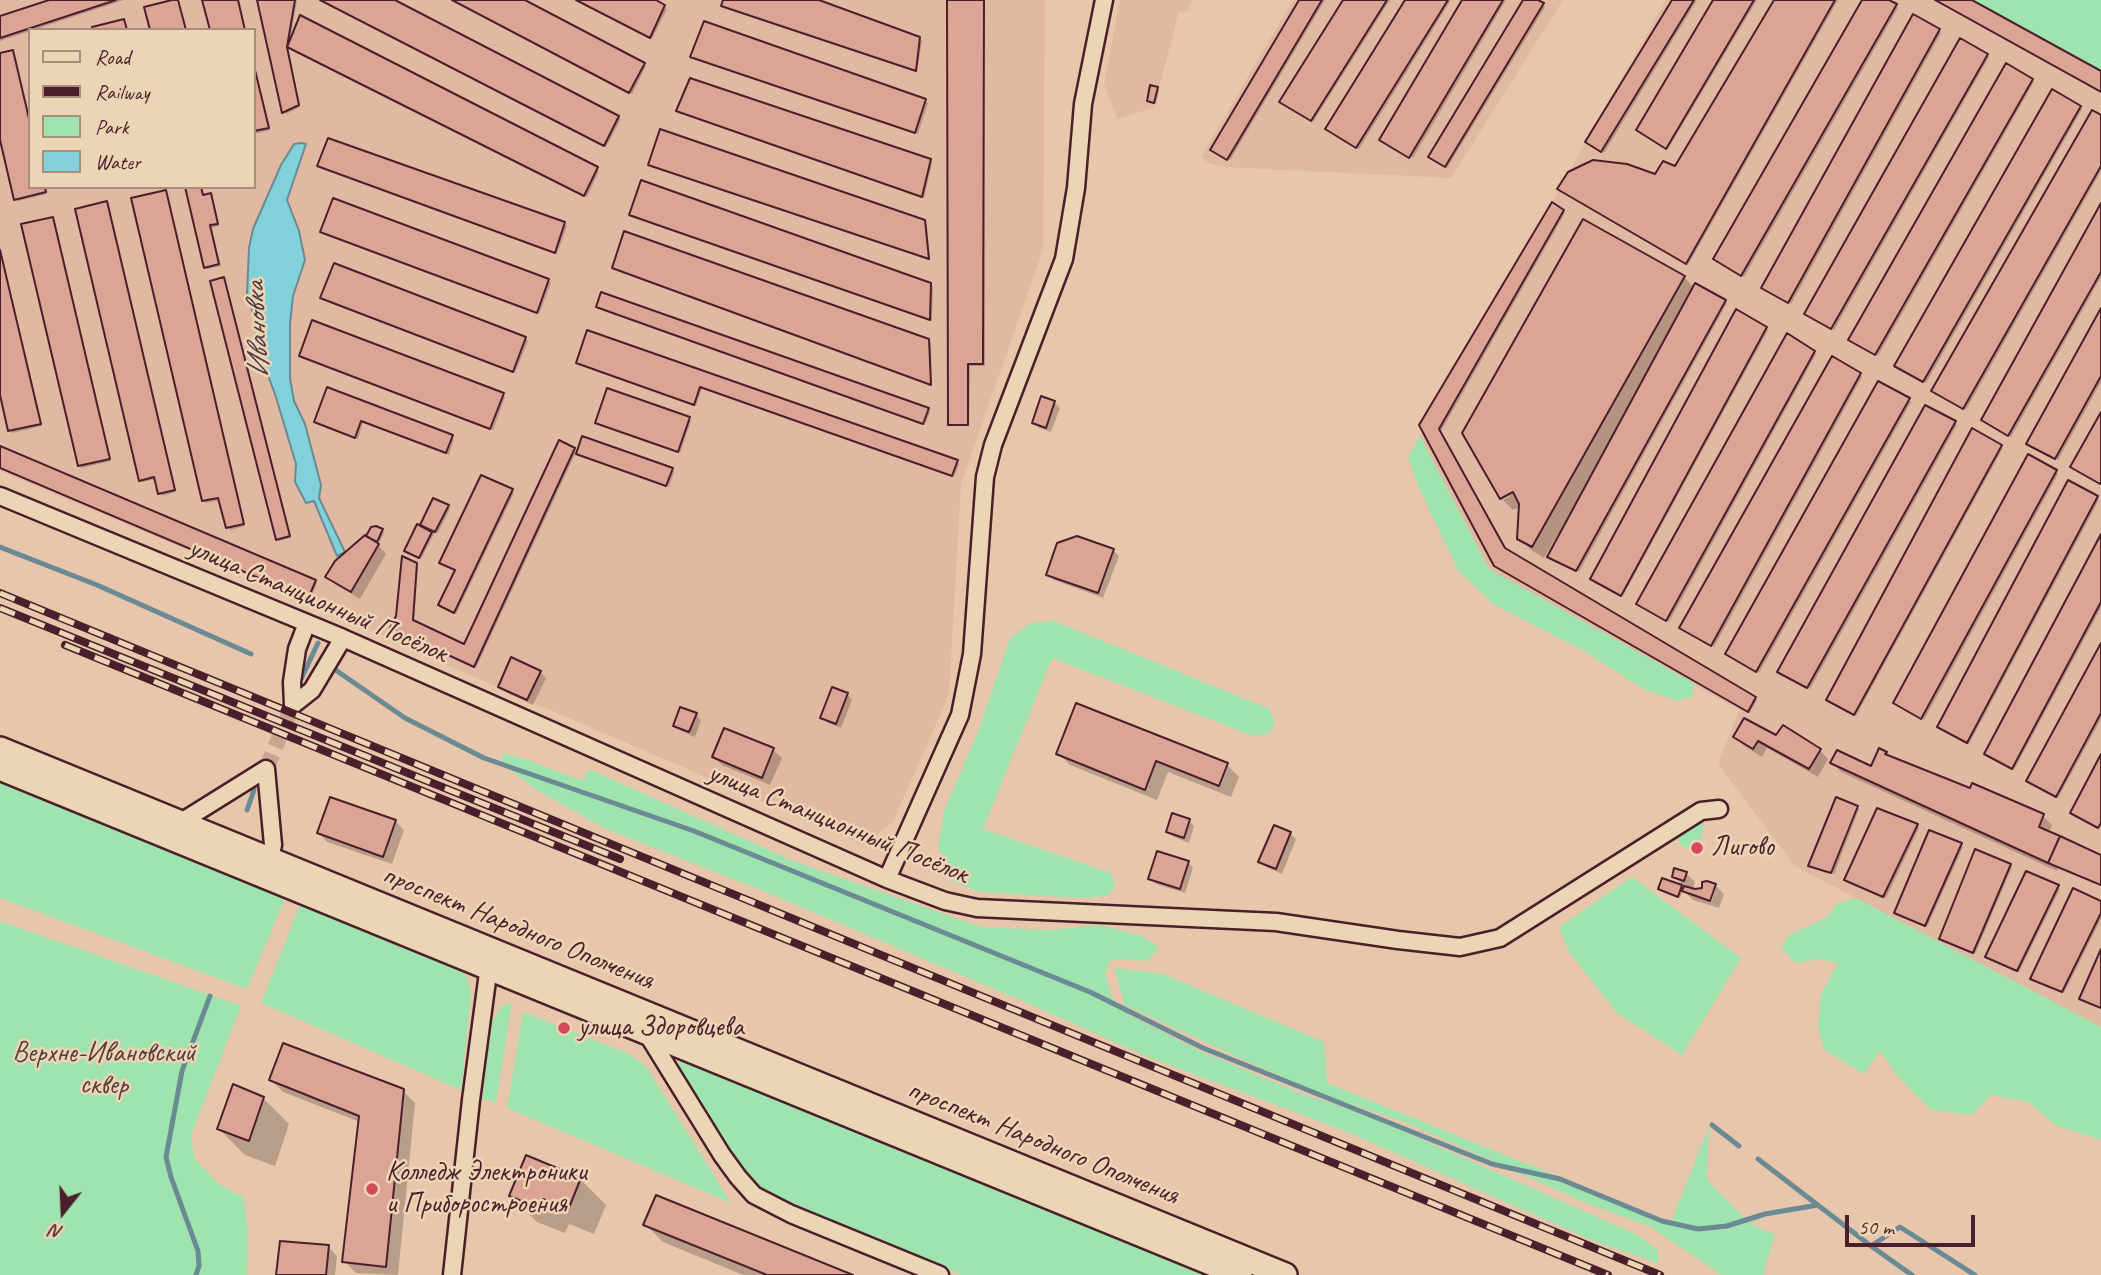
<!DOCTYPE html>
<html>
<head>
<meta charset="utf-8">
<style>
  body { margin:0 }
  #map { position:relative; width:2101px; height:1275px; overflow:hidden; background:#e7c6ab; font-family:Caveat,sans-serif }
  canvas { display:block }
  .legend { position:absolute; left:28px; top:28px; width:228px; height:161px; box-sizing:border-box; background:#ecd5b5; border:2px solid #ab8c7e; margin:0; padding:9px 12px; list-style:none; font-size:21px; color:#4a1f2b }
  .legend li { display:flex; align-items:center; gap:14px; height:35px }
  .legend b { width:35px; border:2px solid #ab8c7e }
  .north { position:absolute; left:28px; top:1177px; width:70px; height:70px; -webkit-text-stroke:5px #ecd5b5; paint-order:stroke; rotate:198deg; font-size:19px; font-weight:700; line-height:28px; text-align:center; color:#4a1f2b }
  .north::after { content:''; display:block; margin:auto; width:24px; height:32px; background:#4a1f2b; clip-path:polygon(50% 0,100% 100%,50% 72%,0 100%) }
  .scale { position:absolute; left:1845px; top:1215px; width:130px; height:32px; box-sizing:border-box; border:4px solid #4a1f2b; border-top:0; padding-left:9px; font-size:21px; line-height:24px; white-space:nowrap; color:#4a1f2b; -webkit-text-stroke:5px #ecd5b5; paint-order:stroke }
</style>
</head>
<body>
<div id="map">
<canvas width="2101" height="1275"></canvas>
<ul class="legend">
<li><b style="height:9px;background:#ecd5b5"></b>Road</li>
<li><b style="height:9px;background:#4a1f2b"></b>Railway</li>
<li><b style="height:19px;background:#9fe3af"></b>Park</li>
<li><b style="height:19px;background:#80d1da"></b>Water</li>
</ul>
<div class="north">N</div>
<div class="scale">50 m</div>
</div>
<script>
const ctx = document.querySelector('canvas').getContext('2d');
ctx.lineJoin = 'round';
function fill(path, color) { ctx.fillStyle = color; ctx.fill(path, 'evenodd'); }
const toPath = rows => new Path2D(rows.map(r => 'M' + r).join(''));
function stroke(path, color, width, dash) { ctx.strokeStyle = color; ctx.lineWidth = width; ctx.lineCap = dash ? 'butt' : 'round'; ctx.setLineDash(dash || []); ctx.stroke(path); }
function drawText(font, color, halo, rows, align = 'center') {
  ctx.font = font + ' Caveat,sans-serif'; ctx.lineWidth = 5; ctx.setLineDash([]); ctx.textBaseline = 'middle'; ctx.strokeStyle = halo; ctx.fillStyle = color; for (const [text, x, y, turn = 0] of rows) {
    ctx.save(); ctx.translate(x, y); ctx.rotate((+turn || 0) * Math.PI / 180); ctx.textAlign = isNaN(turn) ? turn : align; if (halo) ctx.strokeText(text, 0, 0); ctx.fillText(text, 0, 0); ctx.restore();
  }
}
fill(toPath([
  [0,0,1045,0,1043,250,961,484,949,695,893,822,864,845,485,682,301,598,0,471],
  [30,30,254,30,254,187,30,187],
  [1120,0,1192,0,1188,12,1179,11,1154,108,1117,119,1104,84],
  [1293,0,1563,0,1451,178,1224,167,1207,163,1201,157],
  [1666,0,1967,0,2101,73,2101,1027,1795,866,1718,764,1739,710,1489,569,1420,436]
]), '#e1b9a2');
fill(toPath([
  [1967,0,2101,0,2101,73],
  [1420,436,1489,569,1694,683,1692,697,1678,701,1645,690,1584,651,1493,604,1458,570,1420,490,1408,457],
  [1054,621,1270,709,1275,723,1270,733,1253,736,1052,658,983,829,1111,873,1115,887,1107,896,1079,898,978,892,953,882,938,848,944,811,978,732,1010,638,1031,623],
  [503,753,528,760,583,781,589,769,796,862,981,927,1050,930,1100,925,1142,936,1159,948,1147,961,1118,959,1110,961,1105,974,1112,997,1119,1007,1131,1016,1200,1051,1302,1094,1362,1113,1638,1235,1658,1250,1658,1263,1596,1242,1345,1131,1148,1057,1025,1002,768,893,604,828,535,789,501,762],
  [0,782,286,896,247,989,0,898],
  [1700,822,1704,824,1700,844,1693,851,1681,845,1676,836],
  [1632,877,1741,958,1682,1055,1617,1013,1569,952,1559,927],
  [1856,898,2101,1027,2101,1140,2055,1125,2028,1102,1991,1095,1972,1115,1931,1110,1901,1080,1880,1051,1864,1074,1824,1050,1818,1026,1821,994,1838,963,1819,959,1796,963,1781,948,1789,935,1826,918,1837,904],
  [301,902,461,969,468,980,471,994,461,1090,261,1003],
  [0,921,241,1006,191,1135,194,1158,219,1184,244,1198,248,1234,247,1275,0,1275],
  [1115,968,1163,974,1324,1042,1327,1083,1671,1222,1709,1126,1707,1180,1751,1224,1775,1235,1763,1274,1765,1275,1722,1275,1649,1226,1586,1203,1407,1123,1317,1093,1124,1005],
  [512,1002,496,1103,482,1098,492,1022,501,1007],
  [523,1012,627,1053,641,1062,647,1068,731,1203,507,1108],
  [682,1060,685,1060,1213,1275,962,1275,798,1208,765,1191,754,1182,734,1158,681,1071,678,1066]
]), '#9fe3af');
const water = toPath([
  [301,143,306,144,287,200,299,231,305,260,293,296,290,324,290,378,294,401,305,424,321,485,319,498,345,552,337,556,314,501,306,503,295,482,296,464,275,394,261,357,259,333,247,294,249,248,253,229,281,165,294,144,301,143]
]);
fill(water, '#80d1da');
stroke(water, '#6a8a94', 2);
fill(toPath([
  [55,0,124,0,0,41,0,18],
  [177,0,187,30,151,30],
  [259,0,297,0,290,40,597,169,599,171,587,197,288,47,300,107,286,114],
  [321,0,392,0,621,119,606,147],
  [453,0,522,0,646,66,632,94],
  [577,0,652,0,667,9,652,39],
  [725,0,814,0,919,38,922,41,917,72,726,8,723,6],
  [949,0,984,0,985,366,970,366,969,426,952,426,950,424],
  [1301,0,1325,0,1230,160,1212,149],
  [1345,0,1390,0,1313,122,1284,104],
  [1407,0,1451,0,1359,149,1330,131],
  [1464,0,1506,0,1413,158,1381,139],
  [1525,0,1535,0,1545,7,1447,168,1432,159],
  [1674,0,1697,0,1604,153,1589,144],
  [1715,0,1757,0,1668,149,1640,132],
  [1776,0,1838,0,1688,265,1561,191,1655,177,1676,169],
  [1864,0,1885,0,1898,8,1744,277,1717,261],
  [1939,30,1941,33,1791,304,1766,290],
  [12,52,30,120,30,187,46,187,47,194,18,201,0,132,0,55],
  [1987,55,1989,57,1834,330,1808,316],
  [692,56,925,101,928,103,918,134],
  [254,63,270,130,254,134],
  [2032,80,2034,82,1878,356,1852,342],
  [1157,89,1159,91,1156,104,1151,103,1148,101],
  [2080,107,2082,109,1926,383,1899,367],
  [678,111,930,160,932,163,924,198],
  [2101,117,2101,171,1966,410,1935,393],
  [650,164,924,221,927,224,930,260],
  [319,166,564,223,567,226,557,254],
  [188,187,201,187,204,196,210,195,212,197,219,226,211,228,221,266,208,269,206,267],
  [165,191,245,526,230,530,221,500,206,503,204,501],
  [107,203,176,492,162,496,156,479,142,482,140,480],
  [2101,206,2101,277,2011,437,1985,422],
  [1563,211,1565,213,1440,433,1506,550,1755,698,1757,700,1750,713,1499,567,1421,425],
  [631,215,930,284,933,287,932,321],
  [53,219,111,461,82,468,79,465],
  [1584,221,1684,277,1694,288,1696,285,1727,303,1579,572,1549,556,1561,536,1558,534,1544,558,1531,550,1519,538,1521,506,1513,510,1503,500,1521,489,1519,486,1503,496,1503,499,1464,433],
  [322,232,548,281,551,283,539,314],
  [0,247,42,426,12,433,0,387],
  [335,265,526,339,528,341,515,373,324,300,322,298],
  [616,269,928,340,931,343,932,385],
  [224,279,291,538,279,541,277,539],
  [598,307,928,410,930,412,925,425],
  [2101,312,2101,382,2058,460,2030,446],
  [1766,328,1768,330,1623,596,1594,581],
  [588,332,957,462,959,464,954,477,702,388,696,406,580,365,578,362],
  [1814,352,1816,354,1669,622,1641,606],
  [303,358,503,395,505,397,493,430],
  [1860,374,1862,377,1714,647,1684,630],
  [328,389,452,436,454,439,449,455,363,422,358,439,318,423],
  [1908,399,1911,402,1759,673,1730,656],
  [1054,402,1060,408,1051,432,1039,428,1034,422],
  [689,418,691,421,680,453,597,422],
  [1954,423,1957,425,1810,689,1781,674],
  [2001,446,2003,448,1856,716,1831,702],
  [0,448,315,581,317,583,310,600,0,468],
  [574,449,578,453,672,469,674,472,669,487,580,456,576,452,476,668,395,630,416,565,418,567,414,623,465,647],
  [2056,471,2058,474,1924,720,1897,705],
  [512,491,514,493,456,614,442,607,440,605,456,571,443,565],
  [2097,497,2099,500,1969,744,1942,729],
  [434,500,450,509,438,533,435,532,421,559,406,551],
  [382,531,384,533,378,545,386,554,360,599,336,585,327,576,375,542,368,535],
  [2101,537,2101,608,2014,770,1986,754],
  [1113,550,1119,556,1103,598,1054,580,1048,574],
  [2101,647,2101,719,2058,798,2031,783],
  [540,672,546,678,533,705,505,692,500,686],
  [847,694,852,700,841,728,828,723,822,717],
  [696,715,701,720,695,737,681,731,675,726],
  [1735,737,1777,738,1820,750,1828,759,1818,777,1767,748,1762,757,1744,746],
  [773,750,782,758,770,785,722,765,714,757],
  [1880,751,1891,758,1971,790,2043,816,2052,825,2049,833,2101,857,2101,885,2058,868,2057,871,1841,772,1833,763,1872,768],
  [1058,753,1227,765,1239,777,1231,797,1168,772,1157,800,1070,765],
  [1857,807,1859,809,1834,874,1813,867],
  [395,821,404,830,392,864,327,842,319,833],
  [1189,821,1194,826,1189,843,1174,837,1168,832],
  [1917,826,1919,828,1886,898,1846,880],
  [1290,833,1296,839,1282,874,1266,867,1260,862],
  [1961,845,1963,847,1927,927,1898,915,1896,913],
  [1188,862,1193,868,1185,893,1156,884,1150,878],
  [2010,865,2012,867,1975,954,1944,941],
  [1686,873,1695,882,1692,890,1715,885,1724,894,1719,908,1693,900,1683,890,1680,898,1660,889,1664,880,1685,888,1674,876],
  [1712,891,1715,891,1711,903,1710,894],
  [2058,886,2060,889,2019,972,1990,959,1987,957],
  [2101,903,2101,919,2064,993,2035,980],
  [271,1080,403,1091,415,1103,398,1275,356,1273,344,1261,360,1122,283,1092],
  [263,1098,289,1124,275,1166,245,1155,219,1129],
  [580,1179,606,1205,594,1234,569,1224,565,1233,537,1222,511,1196],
  [645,1224,848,1275,743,1275,663,1242],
  [328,1247,337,1256,335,1275,278,1275]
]), '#0003');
stroke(toPath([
  [0,547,97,585,251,654],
  [337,671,405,718,484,758,694,831,1090,992,1203,1048,1492,1164,1560,1179,1662,1221,1698,1229,1727,1226,1765,1214,1818,1205],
  [301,679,318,643],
  [247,810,254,790],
  [1712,1125,1739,1146],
  [1758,1159,1871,1246,1900,1227,1975,1275],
  [1871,1246,1912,1275],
  [196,1275,199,1266,198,1251,171,1177,166,1157,182,1071,210,996]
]), '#6a8a94', 5);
const building = toPath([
  [49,0,116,0,0,38,0,16,49,0],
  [172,0,178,0,186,30,150,30,144,7,172,0],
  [202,0,238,0,245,30,210,30,202,0],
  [257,0,295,0,287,47,299,105,282,113,257,0],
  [320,0,395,0,619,116,604,146,320,0],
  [452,0,525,0,645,63,629,93,452,0],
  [576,0,656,0,665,5,650,38,576,0],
  [723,0,819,0,920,37,916,71,721,6,723,0],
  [947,0,984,0,983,364,968,364,968,425,948,425,947,0],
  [1299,0,1322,0,1227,160,1210,150,1299,0],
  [1343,0,1387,0,1311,121,1279,102,1343,0],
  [1405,0,1448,0,1356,148,1325,129,1405,0],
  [1462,0,1503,0,1409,158,1379,140,1462,0],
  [1523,0,1538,0,1544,3,1445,167,1428,157,1523,0],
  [1672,0,1694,0,1601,152,1585,142,1672,0],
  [1713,0,1754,0,1666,149,1636,130,1713,0],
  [1774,0,1835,0,1686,264,1557,189,1568,172,1593,160,1627,164,1655,174,1663,161,1675,166,1774,0],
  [1862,0,1889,0,1897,4,1741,276,1713,259,1862,0],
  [1935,0,1972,0,2101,71,2101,92,1935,0],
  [1913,14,1940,29,1788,303,1761,288,1913,14],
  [300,15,598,167,584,196,287,47,300,15],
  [124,19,127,30,93,30,92,27,124,19],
  [704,21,926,99,915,133,690,57,704,21],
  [1960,38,1988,54,1831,329,1804,314,1960,38],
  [13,50,30,123,30,187,45,187,46,192,14,200,0,140,0,53,13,50],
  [2006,63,2033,79,1875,355,1848,340,2006,63],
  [254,66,269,128,254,131,254,66],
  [690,78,931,159,922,197,676,111,690,78],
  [1150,85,1158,87,1154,103,1147,101,1150,85],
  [2052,89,2081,106,1923,382,1894,366,2052,89],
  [2092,110,2101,115,2101,166,1963,409,1931,391,2092,110],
  [660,129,925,220,929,259,648,165,660,129],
  [328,138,565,222,555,253,317,166,328,138],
  [641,180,931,283,930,320,629,215,641,180],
  [185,187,201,187,203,195,211,193,218,224,210,225,219,264,204,268,185,187],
  [166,190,244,524,226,528,218,498,202,501,131,198,166,190],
  [333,198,549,279,537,313,320,232,333,198],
  [107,201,175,490,158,494,154,477,139,481,75,209,107,201],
  [1552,202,1564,210,1439,429,1505,548,1756,697,1748,712,1494,566,1419,425,1552,202],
  [2101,203,2101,272,2008,436,1981,420,2101,203],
  [53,217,110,459,78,466,21,224,53,217],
  [1583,219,1685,276,1532,547,1517,539,1519,504,1513,492,1500,499,1462,433,1583,219],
  [624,231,929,339,931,385,612,268,624,231],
  [0,250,41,424,8,431,0,395,0,250],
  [334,263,526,337,513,372,320,298,334,263],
  [224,277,290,536,276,540,210,281,224,277],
  [1695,283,1726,300,1576,571,1547,557,1695,283],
  [601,292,929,408,923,424,596,307,601,292],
  [2101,308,2101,376,2055,459,2026,444,2101,308],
  [1736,309,1767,327,1621,596,1590,579,1736,309],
  [312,320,504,393,490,429,299,356,312,320],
  [587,330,958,460,952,476,700,387,694,405,576,363,587,330],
  [1787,333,1815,351,1666,621,1636,604,1787,333],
  [1832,356,1861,373,1711,646,1679,628,1832,356],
  [1878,381,1910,398,1756,672,1725,654,1878,381],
  [327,387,453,435,446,453,361,421,355,438,314,422,327,387],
  [607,388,690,417,678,452,595,423,607,388],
  [1041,396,1055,401,1046,428,1032,423,1041,396],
  [1925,405,1956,421,1807,688,1777,672,1925,405],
  [2101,412,2101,482,2100,484,2070,467,2101,412],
  [1972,428,2002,445,1854,715,1826,700,1972,428],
  [582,436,673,468,666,486,576,454,582,436],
  [559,440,575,448,474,667,390,628,396,616,402,556,417,563,413,620,464,644,559,440],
  [0,446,316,580,308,599,0,468,0,446],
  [2028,454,2057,470,1921,719,1893,703,2028,454],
  [481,475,513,489,454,613,438,605,455,570,439,563,481,475],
  [2068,480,2098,496,1967,743,1937,727,2068,480],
  [433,498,449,505,435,532,420,525,433,498],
  [417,524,432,532,419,558,404,551,417,524],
  [376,526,383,529,377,542,366,536,371,527,376,526],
  [2101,534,2101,602,2012,769,1984,754,2101,534],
  [365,535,379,544,351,592,325,577,335,561,365,535],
  [1077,536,1114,549,1098,593,1046,575,1057,543,1077,536],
  [2101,643,2101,713,2056,797,2026,781,2101,643],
  [511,657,541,671,527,700,498,687,511,657],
  [832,687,848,693,836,724,820,718,832,687],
  [1076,703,1228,763,1219,786,1156,761,1145,790,1056,754,1076,703],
  [680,707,697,713,689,732,673,726,680,707],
  [1744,718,1776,735,1783,725,1821,749,1809,769,1758,741,1753,749,1733,737,1744,718],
  [724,728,774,748,762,778,712,757,724,728],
  [1879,748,1887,752,1885,754,1970,788,1972,783,2044,814,2039,827,2060,836,2048,863,1830,763,1837,750,1871,766,1879,748],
  [2101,754,2101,823,2098,828,2070,813,2101,754],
  [330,797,396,820,383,857,317,833,330,797],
  [1836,797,1858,806,1831,873,1808,866,1836,797],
  [1877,808,1918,824,1883,897,1844,880,1877,808],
  [1172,813,1190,819,1184,838,1166,832,1172,813],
  [1274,825,1291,832,1276,869,1258,862,1274,825],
  [1929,830,1962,843,1925,926,1894,913,1929,830],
  [2060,836,2101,855,2101,885,2048,863,2060,836],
  [1975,849,2011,864,1973,953,1939,939,1975,849],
  [1157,851,1189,861,1180,889,1148,879,1157,851],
  [1674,868,1687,872,1684,881,1672,877,1674,868],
  [2026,871,2059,885,2017,971,1985,957,2026,871],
  [1662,878,1682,885,1678,897,1658,889,1662,878],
  [1707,881,1716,884,1710,901,1682,891,1684,886,1695,889,1702,888,1702,882,1707,881],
  [2073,888,2101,901,2101,913,2062,992,2030,979,2073,888],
  [2101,949,2101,1008,2079,999,2101,949],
  [283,1043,404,1089,386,1267,342,1262,359,1116,269,1080,283,1043],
  [233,1084,264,1097,249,1141,217,1129,233,1084],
  [526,1155,581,1178,568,1210,543,1199,539,1208,509,1196,526,1155],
  [656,1195,853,1275,767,1275,663,1233,643,1225,656,1195],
  [280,1241,329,1245,326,1275,276,1275,280,1241]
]);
fill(building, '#dca495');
stroke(building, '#4a1f2b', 2);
stroke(toPath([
  [266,769,293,705]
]), '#c8a591', 16, [16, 8]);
const street = toPath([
  [0,496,343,638,887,879,945,901,977,908,1276,922,1398,940,1460,947,1500,938,1701,811,1719,809],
  [293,705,312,690,343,638],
  [293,705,292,682,297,649,307,623],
  [177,830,181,822,266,769,273,845,268,867],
  [887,879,960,715,972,654,985,477,993,445,1064,259,1076,188,1083,104,1104,0],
  [646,1032,722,1155,738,1177,754,1195,791,1214,940,1275],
  [452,1275,471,1100,490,958]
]);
const secondary = toPath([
  [0,749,1285,1275],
  [0,768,1240,1275]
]);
stroke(street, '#4a1f2b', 21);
stroke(secondary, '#4a1f2b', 28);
stroke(street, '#ecd5b5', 16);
stroke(secondary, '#ecd5b5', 23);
const rail = toPath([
  [0,593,1660,1275],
  [0,608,620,859],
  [65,645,1608,1275]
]);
stroke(rail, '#4a1f2b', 8);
stroke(rail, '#ecd5b5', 5, [16]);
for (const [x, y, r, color] of [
  [1697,848,7,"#d1495b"],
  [564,1028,7,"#d1495b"],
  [372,1189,7,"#d1495b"]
]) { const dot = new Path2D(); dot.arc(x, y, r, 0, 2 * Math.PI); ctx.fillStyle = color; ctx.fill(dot); stroke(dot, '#ecd5b5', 2.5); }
drawText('28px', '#4a1f2b', '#ecd5b5', [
  ["улица Станционный Посёлок",318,601,23],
  ["улица Станционный Посёлок",838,824,22],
  ["проспект Народного Ополчения",518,928,22],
  ["проспект Народного Ополчения",1043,1143,22]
]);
drawText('28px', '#4a1f2b', '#ecd5b5', [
  ["Лигово",1711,848],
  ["улица Здоровцева",578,1028],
  ["Колледж Электроники",386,1173],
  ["и Приборостроения",386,1205]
], 'left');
drawText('28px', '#573c3f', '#ecd5b5', [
  ["Верхне-Ивановский",104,1054],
  ["сквер",104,1086]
]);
drawText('italic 30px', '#523a45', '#ecd5b5', [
  ["Ивановка",258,330,-93]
]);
</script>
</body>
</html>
